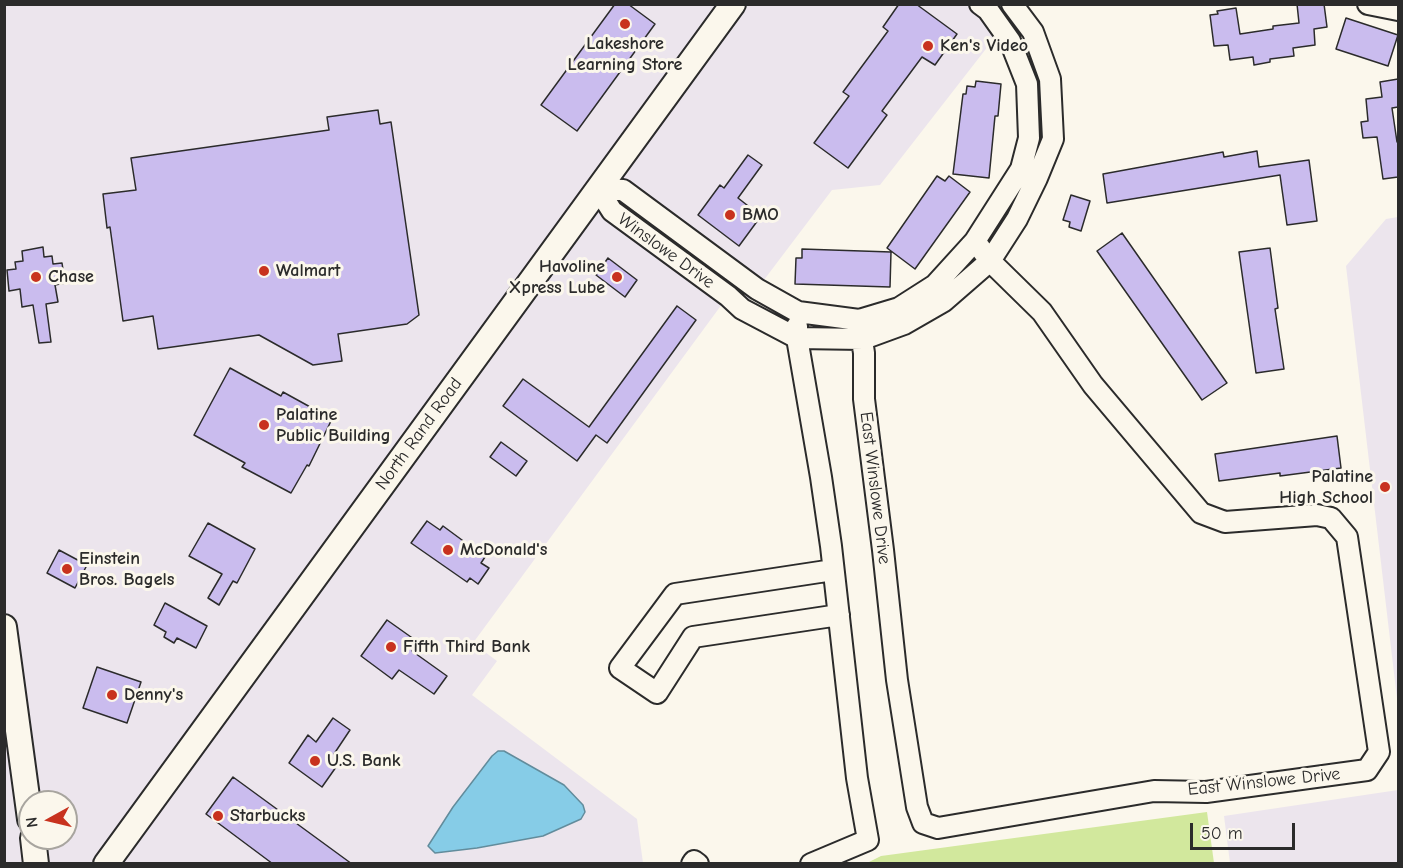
<!DOCTYPE html>
<html>
<head>
<meta charset="utf-8">
<style>
  body { margin:0 }
  #map { position:relative; width:1403px; height:868px; overflow:hidden; background:#fbf7ec; font-family:"Comic Neue",sans-serif }
  canvas { display:block }
  .frame { position:absolute; inset:0; border:6px solid #2b2b2b; pointer-events:none }
  .north { position:absolute; left:18px; top:790px; width:60px; height:60px; box-sizing:border-box; background:#fbf7ec; border:2px solid #a8a59f; border-radius:50%; rotate:262deg; font-size:16px; font-weight:700; line-height:24px; text-align:center; color:#2b2b2b }
  .north::after { content:''; display:block; margin:auto; width:21px; height:27px; background:#c8321e; clip-path:polygon(50% 0,100% 100%,50% 72%,0 100%) }
  .scale { position:absolute; left:1190px; top:823px; width:105px; height:27px; box-sizing:border-box; border:3px solid #2b2b2b; border-top:0; padding-left:8px; font-size:18px; line-height:21px; white-space:nowrap; color:#2b2b2b; -webkit-text-stroke:4px #fbf7ec; paint-order:stroke }
</style>
</head>
<body>
<div id="map">
<canvas width="1403" height="868"></canvas>
<div class="frame"></div>
<div class="north">N</div>
<div class="scale">50 m</div>
</div>
<script>
const ctx = document.querySelector('canvas').getContext('2d');
ctx.lineJoin = 'round';
function fill(path, color) { ctx.fillStyle = color; ctx.fill(path, 'evenodd'); }
const toPath = rows => new Path2D(rows.map(r => 'M' + r).join(''));
function stroke(path, color, width, dash) { ctx.strokeStyle = color; ctx.lineWidth = width; ctx.lineCap = dash ? 'butt' : 'round'; ctx.setLineDash(dash || []); ctx.stroke(path); }
function drawText(font, color, halo, rows, align = 'center') {
  ctx.font = font + ' "Comic Neue",sans-serif'; ctx.lineWidth = 6; ctx.setLineDash([]); ctx.textBaseline = 'middle'; ctx.strokeStyle = halo; ctx.fillStyle = color; for (const [text, x, y, turn = 0] of rows) {
    ctx.save(); ctx.translate(x, y); ctx.rotate((+turn || 0) * Math.PI / 180); ctx.textAlign = isNaN(turn) ? turn : align; if (halo) ctx.strokeText(text, 0, 0); ctx.fillText(text, 0, 0); ctx.restore();
  }
}
fill(toPath([
  [1012,4,1017,9,880,185,832,190,742,309,728,296,473,643,497,661,472,695,637,819,643,863,5,864,5,5],
  [30,802,66,802,66,838,30,838],
  [1398,217,1398,707,1346,266,1386,219],
  [1398,790,1398,863,1230,863,1224,816]
]), '#ece5ed');
fill(toPath([
  [1207,812,1214,863,867,863,881,856]
]), '#d2e89d');
const water = toPath([
  [498,751,504,751,564,785,583,805,585,812,581,819,543,836,477,848,435,853,428,846,453,807,492,756,498,751]
]);
fill(water, '#86cce7');
stroke(water, '#628c9c', 1.5);
const building = toPath([
  [615,4,628,4,655,24,577,131,541,105,615,4],
  [899,4,916,4,957,34,935,65,922,57,882,111,887,115,848,168,814,143,849,96,843,92,888,31,883,27,899,4],
  [1297,4,1324,4,1327,27,1314,29,1315,45,1293,48,1294,56,1270,59,1270,62,1254,65,1253,57,1230,60,1228,45,1214,46,1210,15,1218,14,1217,11,1236,8,1240,34,1273,29,1273,26,1299,23,1297,4],
  [1346,18,1398,35,1388,66,1336,49,1346,18],
  [1398,79,1398,107,1392,108,1397,142,1398,142,1398,177,1383,179,1377,137,1363,138,1361,122,1368,121,1366,99,1382,97,1380,82,1398,79],
  [976,81,1001,84,998,116,995,116,989,178,953,174,963,94,966,94,967,86,975,87,976,81],
  [378,110,380,124,391,122,419,315,407,324,338,334,342,361,313,365,259,335,158,349,153,316,123,321,110,227,107,228,103,194,136,190,131,158,329,130,327,117,378,110],
  [1257,151,1259,167,1309,160,1317,221,1287,225,1280,175,1107,203,1103,174,1223,152,1224,157,1257,151],
  [748,155,762,165,738,198,761,216,739,246,698,215,720,185,724,188,748,155],
  [937,176,945,181,949,176,970,192,915,269,887,248,937,176],
  [1071,195,1090,201,1081,231,1069,227,1070,222,1063,220,1071,195],
  [1122,233,1227,383,1202,400,1097,251,1122,233],
  [43,247,44,257,52,256,53,264,62,263,65,283,55,285,58,302,46,304,51,342,39,343,33,305,22,307,20,289,9,291,7,270,16,269,15,262,23,261,22,251,43,247],
  [1270,248,1278,308,1275,309,1284,369,1256,373,1239,252,1270,248],
  [802,249,891,252,890,287,795,284,796,258,802,258,802,249],
  [608,258,637,280,625,297,596,275,608,258],
  [677,306,696,320,607,443,596,435,577,461,503,406,523,379,589,427,677,306],
  [230,368,281,396,283,392,332,419,309,466,307,465,291,493,242,467,245,463,194,435,230,368],
  [1337,436,1341,468,1280,476,1280,473,1219,481,1215,454,1337,436],
  [501,442,527,461,516,476,490,457,501,442],
  [427,521,440,530,443,526,485,557,481,563,489,568,478,584,470,578,467,582,411,543,427,521],
  [208,523,255,549,237,583,233,581,219,605,208,598,222,574,189,556,208,523],
  [59,550,87,565,75,588,47,573,59,550],
  [165,603,207,626,196,648,177,638,174,643,164,637,166,632,154,625,165,603],
  [387,620,418,642,412,651,447,676,434,694,399,670,392,679,361,656,387,620],
  [97,667,141,682,127,723,83,708,97,667],
  [333,718,350,730,334,754,341,760,322,787,289,763,308,735,316,742,333,718],
  [233,777,352,864,273,864,206,814,233,777]
]);
fill(building, '#cabcee');
stroke(building, '#2b2b2b', 1.5);
const minor = toPath([
  [1368,4,1398,10],
  [598,189,612,211,728,296,742,309,797,338,863,339,904,324,944,301,990,261,1017,219,1037,178,1053,139,1050,79,1033,32,1012,4],
  [598,189,623,190,757,289,798,312,859,320,899,308,935,285,975,241,1021,169,1029,138,1027,84,1010,41,988,10,980,4],
  [859,320,864,353,864,399,883,550,897,680,917,807,923,823,938,828,1154,791,1206,792,1367,770,1379,752,1347,537,1331,518,1317,515,1225,522,1201,513,1093,385,1042,312,990,261,975,241],
  [797,326,797,338,821,477,831,546,857,778,868,840,811,864],
  [833,570,675,594,620,668,657,693,693,637,839,615],
  [692,864,694,861,698,864]
]);
const major = toPath([
  [4,627,30,819],
  [33,838,36,864],
  [106,864,733,4]
]);
stroke(minor, '#2b2b2b', 24);
stroke(major, '#2b2b2b', 28);
stroke(minor, '#fbf7ec', 20);
stroke(major, '#fbf7ec', 24);
for (const [x, y, r, color] of [
  [625,24,6,"#c8321e"],
  [928,46,6,"#c8321e"],
  [730,215,6,"#c8321e"],
  [264,271,6,"#c8321e"],
  [36,277,6,"#c8321e"],
  [617,277,6,"#c8321e"],
  [264,425,6,"#c8321e"],
  [1385,487,6,"#c8321e"],
  [448,550,6,"#c8321e"],
  [67,569,6,"#c8321e"],
  [391,647,6,"#c8321e"],
  [112,695,6,"#c8321e"],
  [315,761,6,"#c8321e"],
  [218,816,6,"#c8321e"]
]) { const dot = new Path2D(); dot.arc(x, y, r, 0, 2 * Math.PI); ctx.fillStyle = color; ctx.fill(dot); stroke(dot, '#fbf7ec', 2); }
drawText('bold 18px', '#2b2b2b', '#fbf7ec', [
  ["Lakeshore",625,44,"center"],
  ["Learning Store",625,65,"center"],
  ["Ken's Video",940,46],
  ["BMO",742,215],
  ["Havoline",605,267,"right"],
  ["Xpress Lube",605,288,"right"],
  ["Walmart",276,271],
  ["Chase",48,277],
  ["Palatine",276,415],
  ["Public Building",276,436],
  ["Palatine",1373,477,"right"],
  ["High School",1373,498,"right"],
  ["McDonald's",460,550],
  ["Einstein",79,559],
  ["Bros. Bagels",79,580],
  ["Fifth Third Bank",403,647],
  ["Denny's",124,695],
  ["U.S. Bank",327,761],
  ["Starbucks",230,816]
], 'left');
drawText('18px', '#2b2b2b', '#fbf7ec', [
  ["Winslowe Drive",666,251,36],
  ["North Rand Road",419,434,-54],
  ["East Winslowe Drive",875,488,83],
  ["East Winslowe Drive",1264,782,-6]
]);
</script>
</body>
</html>
